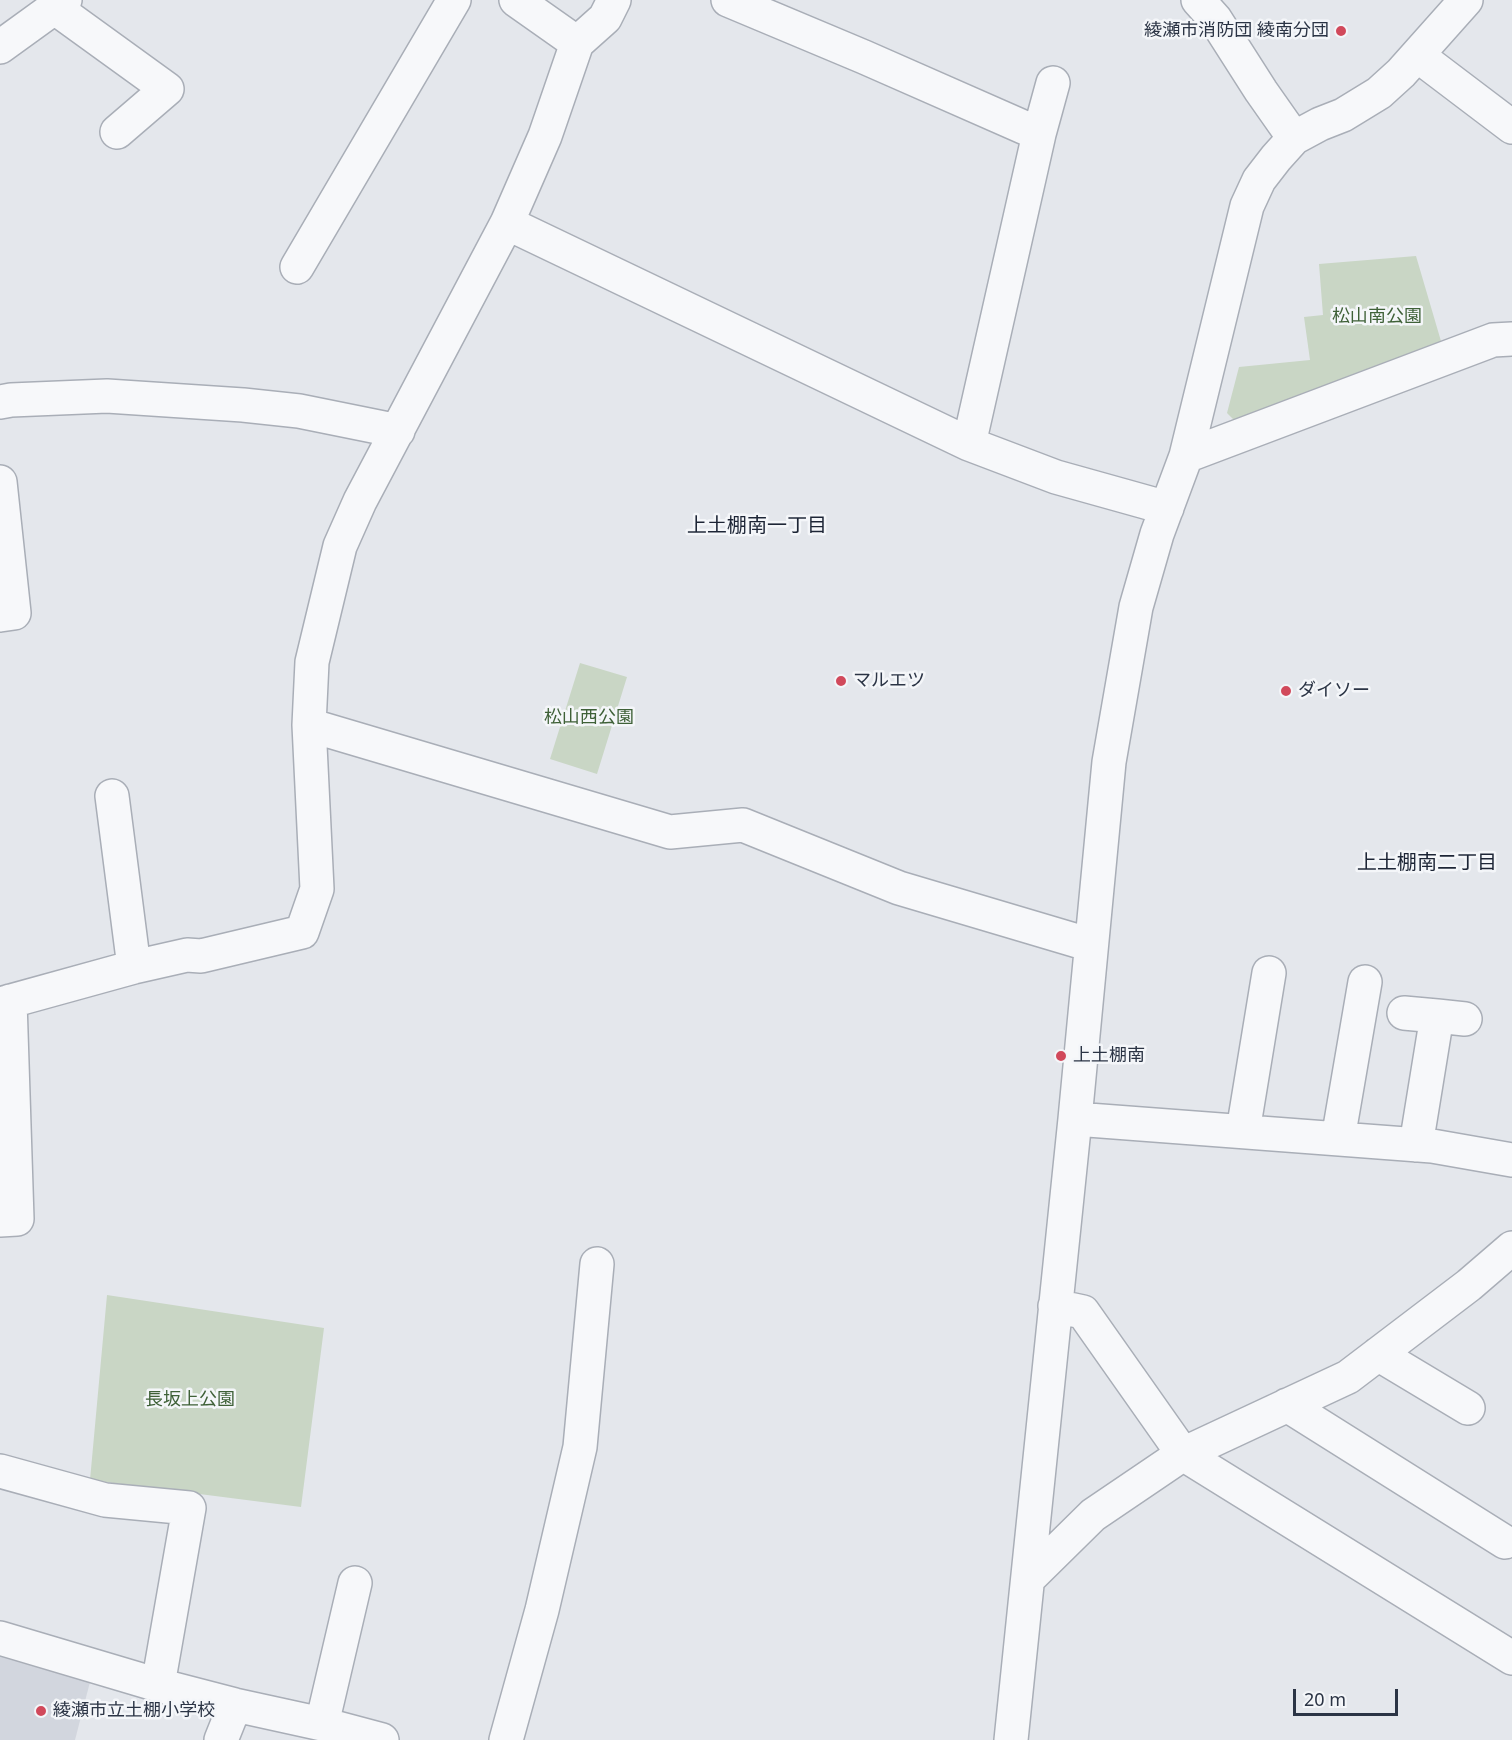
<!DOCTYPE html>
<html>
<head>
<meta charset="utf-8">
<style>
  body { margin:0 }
  #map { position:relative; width:1512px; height:1740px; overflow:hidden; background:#e4e7ec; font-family:"Noto Sans",sans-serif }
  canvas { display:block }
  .scale { position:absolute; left:1293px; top:1689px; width:105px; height:27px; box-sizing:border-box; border:3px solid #2b3445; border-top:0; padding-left:8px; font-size:18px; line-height:21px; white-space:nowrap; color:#2b3445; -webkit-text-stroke:4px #f4f6f9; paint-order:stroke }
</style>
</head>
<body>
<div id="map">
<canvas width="1512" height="1740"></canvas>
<div class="scale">20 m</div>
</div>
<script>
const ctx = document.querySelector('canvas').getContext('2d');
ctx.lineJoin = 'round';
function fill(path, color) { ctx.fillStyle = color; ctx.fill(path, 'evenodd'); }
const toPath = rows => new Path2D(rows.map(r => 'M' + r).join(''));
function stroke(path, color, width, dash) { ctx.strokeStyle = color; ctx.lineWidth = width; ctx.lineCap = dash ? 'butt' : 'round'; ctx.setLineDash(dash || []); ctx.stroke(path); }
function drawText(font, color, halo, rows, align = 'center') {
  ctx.font = font + ' "Noto Sans","Noto Sans JP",sans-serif'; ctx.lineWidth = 5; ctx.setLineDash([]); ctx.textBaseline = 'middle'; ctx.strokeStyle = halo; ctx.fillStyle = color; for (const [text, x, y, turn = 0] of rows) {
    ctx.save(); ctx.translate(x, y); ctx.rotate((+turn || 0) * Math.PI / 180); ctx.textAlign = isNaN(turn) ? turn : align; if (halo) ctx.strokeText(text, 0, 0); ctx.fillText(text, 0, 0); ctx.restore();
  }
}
fill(toPath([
  [0,1656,90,1682,75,1740,0,1740]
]), '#d2d6de');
fill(toPath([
  [1416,256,1443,348,1242,428,1227,413,1239,367,1310,360,1304,317,1323,315,1319,264],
  [580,663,627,677,597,774,550,759],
  [107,1295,324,1328,301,1507,90,1480]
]), '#c9d6c5');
const minor = toPath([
  [516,0,577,43],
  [728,0,864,57,1039,134],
  [1198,0,1215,19,1261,91,1294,138],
  [55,8,167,89,117,132],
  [0,47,65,0],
  [1417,55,1512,127],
  [507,223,969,444,1056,477,1167,508],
  [297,267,454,0],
  [0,402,11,400,107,396,243,405,299,411,398,431],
  [969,444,1039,134,1053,83],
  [1186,456,1493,340,1512,339],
  [0,482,14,613,0,615],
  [309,725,670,832,743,825,899,888,1091,945],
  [112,796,134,967],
  [0,1004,134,967,187,955,201,956,302,932,317,889,309,725,312,662,340,546,360,501,507,223,545,136,577,43,605,18,614,0],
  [1404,1013,1437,1016,1416,1145],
  [1437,1016,1465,1019],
  [1075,1119,1432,1146,1512,1160],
  [1243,1131,1269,973],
  [1338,1139,1365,982],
  [0,1220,17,1219,10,1001],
  [1055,1306,1083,1312,1183,1454,1512,1658],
  [1378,1354,1468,1408],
  [1287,1405,1505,1542],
  [0,1471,105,1500,189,1508,158,1685],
  [1028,1579,1093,1515,1183,1454,1348,1377,1469,1285,1512,1248],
  [0,1638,158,1685,235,1705,322,1724,382,1740],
  [322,1724,355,1583],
  [221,1740,235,1705],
  [506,1740,542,1610,580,1447,597,1264],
  [1011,1740,1075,1119,1109,762,1136,607,1157,534,1186,456,1247,206,1259,180,1276,158,1294,138,1320,124,1343,115,1379,93,1401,73,1466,0]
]);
stroke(minor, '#a9aeb7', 36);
stroke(minor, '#f7f8fa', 33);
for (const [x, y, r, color] of [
  [1341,31,6,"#d1495b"],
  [841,681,6,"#d1495b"],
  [1286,691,6,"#d1495b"],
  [1061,1056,6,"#d1495b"],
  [41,1711,6,"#d1495b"]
]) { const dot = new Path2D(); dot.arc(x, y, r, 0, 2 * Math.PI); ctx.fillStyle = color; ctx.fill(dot); stroke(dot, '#f4f6f9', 2); }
drawText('18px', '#2b3445', '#f4f6f9', [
  ["綾瀬市消防団 綾南分団",1329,31,"right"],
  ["マルエツ",853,681],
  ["ダイソー",1298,691],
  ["上土棚南",1073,1056],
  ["綾瀬市立土棚小学校",53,1711]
], 'left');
drawText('18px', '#3f6138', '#f4f6f9', [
  ["松山南公園",1377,317],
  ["松山西公園",589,718],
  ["長坂上公園",190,1400]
]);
drawText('20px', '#1d2536', '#f4f6f9', [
  ["上土棚南一丁目",757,526],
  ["上土棚南二丁目",1427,863]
]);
</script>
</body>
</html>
